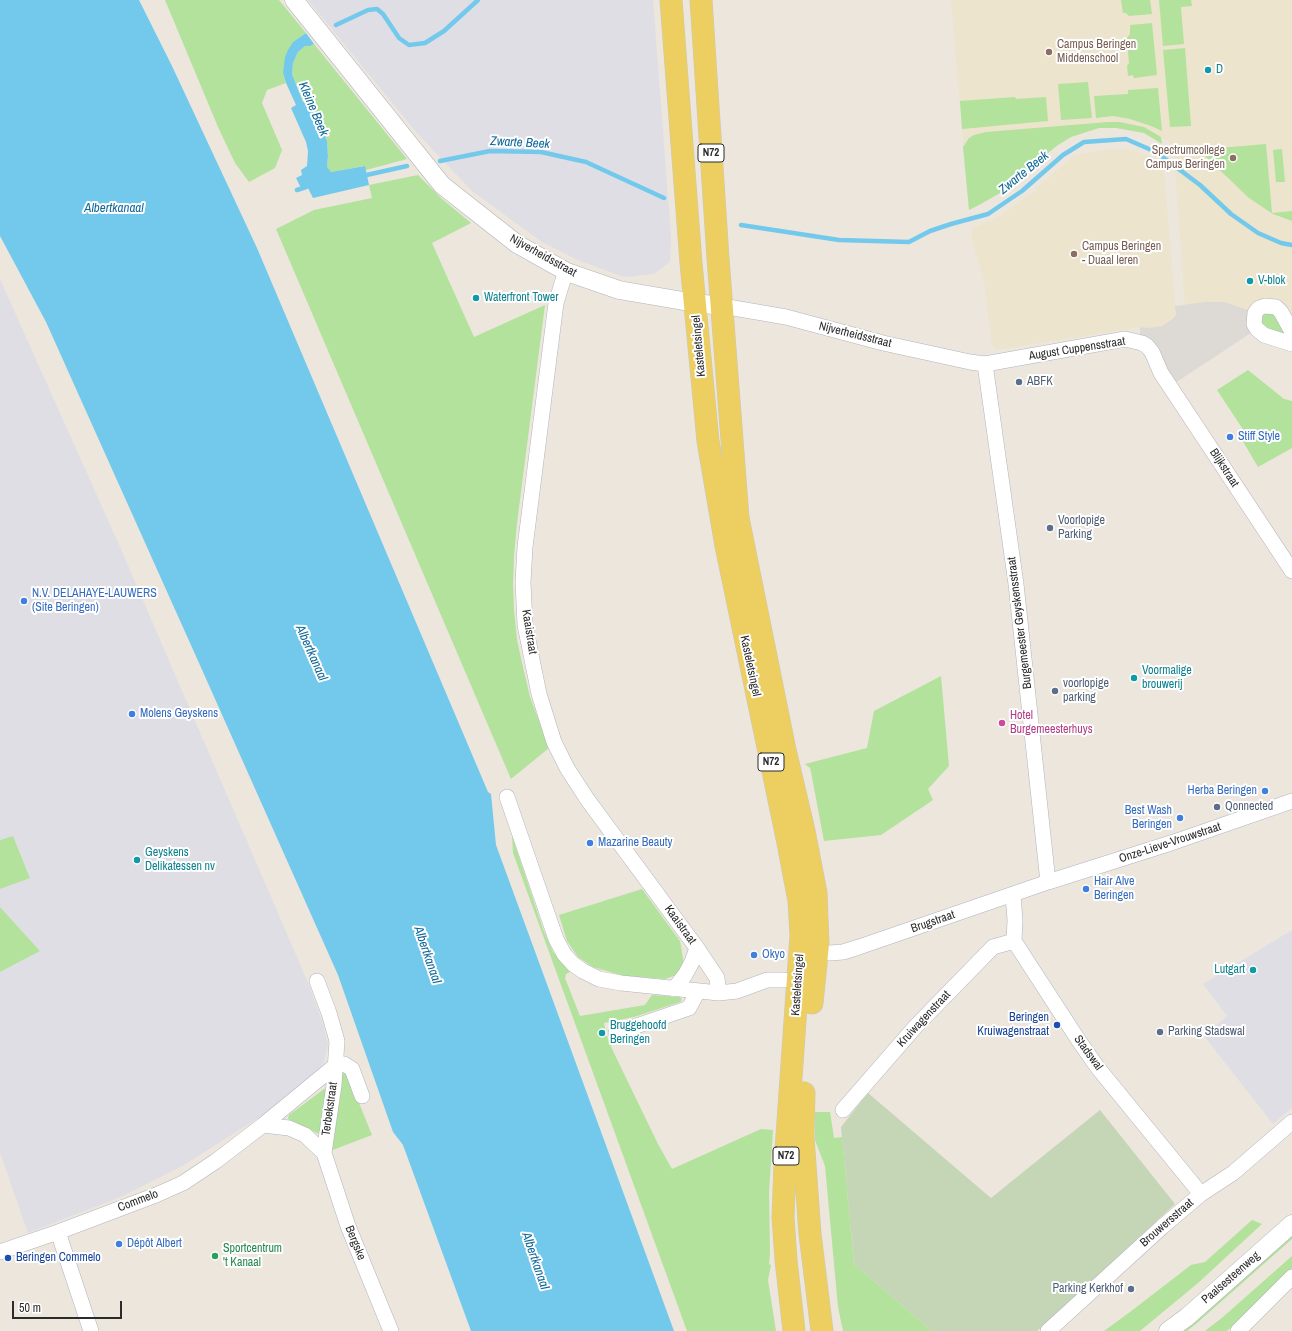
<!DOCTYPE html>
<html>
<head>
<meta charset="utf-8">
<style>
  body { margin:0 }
  #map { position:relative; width:1292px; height:1331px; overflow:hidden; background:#ece6dd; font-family:"Archivo Narrow",sans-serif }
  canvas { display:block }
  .scale { position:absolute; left:12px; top:1301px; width:110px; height:18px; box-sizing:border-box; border:2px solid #2b2b2b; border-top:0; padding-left:5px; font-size:12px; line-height:14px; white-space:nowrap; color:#2b2b2b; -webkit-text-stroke:3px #fff; paint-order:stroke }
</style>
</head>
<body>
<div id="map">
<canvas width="1292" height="1331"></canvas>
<div class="scale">50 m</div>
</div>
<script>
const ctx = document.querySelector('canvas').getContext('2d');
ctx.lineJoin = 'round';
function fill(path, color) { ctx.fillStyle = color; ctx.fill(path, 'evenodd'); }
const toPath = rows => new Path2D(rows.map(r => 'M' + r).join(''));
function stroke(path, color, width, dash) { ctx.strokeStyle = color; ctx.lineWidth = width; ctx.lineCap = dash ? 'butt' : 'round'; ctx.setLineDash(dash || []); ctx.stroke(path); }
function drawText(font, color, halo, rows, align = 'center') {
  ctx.font = font + ' "Archivo Narrow",sans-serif'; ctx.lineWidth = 4; ctx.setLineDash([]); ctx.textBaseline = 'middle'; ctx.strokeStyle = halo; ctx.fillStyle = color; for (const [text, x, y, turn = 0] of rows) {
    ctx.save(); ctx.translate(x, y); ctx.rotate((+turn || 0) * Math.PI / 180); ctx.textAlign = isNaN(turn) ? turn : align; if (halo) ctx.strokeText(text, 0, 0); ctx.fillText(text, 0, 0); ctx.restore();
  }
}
fill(toPath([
  [308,0,653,0,671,235,670,262,654,274,624,277,580,261,542,242,472,191,416,132],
  [0,279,120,547,309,985,323,1024,328,1044,324,1063,314,1075,263,1115,184,1165,123,1196,28,1233,0,1153,0,972,40,951,0,907,0,889,30,877,13,836,0,840],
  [1292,930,1292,1108,1273,1124,1204,1036,1227,1016,1203,984]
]), '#e0dee5');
fill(toPath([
  [951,0,1292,0,1292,316,1283,303,1278,300,1269,298,1258,300,1248,310,1225,302,1205,302,1185,305,1173,144,1154,134,1131,128,1110,127,1094,129,1071,137,1058,145,1023,173,1007,189,979,205,969,210],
  [1108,149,1133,150,1163,161,1176,311,1174,318,1162,326,1148,328,1140,327,996,350,992,344,984,282,972,239,972,228,999,217,1021,200,1036,191,1036,188,1069,160,1072,155]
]), '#ede4cd');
fill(toPath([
  [165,0,279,0,306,33,293,42,283,73,286,83,267,90,262,103,282,150,275,168,249,182,235,163,218,127],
  [1121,0,1150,0,1152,14,1129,16,1126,13,1123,13],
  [1159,0,1191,0,1192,6,1181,7,1184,44,1163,46],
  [1152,23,1157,75,1134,78,1133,75,1128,76,1127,65,1129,64,1127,38,1130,34,1130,25],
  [314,44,407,159,366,170,364,166,331,172,328,170,327,167,328,156,327,141,309,100,304,103,292,74,293,63,298,52,305,46,310,46],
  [1185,48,1191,126,1170,127,1163,50],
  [1088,82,1092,118,1061,120,1058,84],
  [1158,88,1162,131,1151,126,1130,119,1113,116,1096,118,1094,96,1128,94,1128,90],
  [1015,97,1016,99,1046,97,1048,121,962,129,960,101],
  [1108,122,1120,122,1144,127,1161,137,1162,144,1144,133,1116,128,1099,128,1071,137,1058,145,1023,173,1007,189,979,205,969,210,963,147,969,138,974,135,986,132],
  [1266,144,1272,213,1292,211,1292,221,1273,214,1249,198,1204,155,1196,150],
  [1282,149,1285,182,1276,182,1273,150],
  [418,175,442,199,471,223,432,243,474,337,545,305,517,523,514,556,513,583,514,610,517,640,523,667,530,697,549,748,511,779,276,229,314,210,372,198,369,185],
  [1270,309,1292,337,1263,330,1258,316],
  [1248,370,1284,399,1292,401,1292,448,1258,467,1241,438,1246,434,1217,390],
  [941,676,949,766,928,789,933,800,881,835,824,841,811,772,810,768,805,764,867,748,874,711],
  [13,836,30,878,0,889,0,840],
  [512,836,543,929,553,952,570,972,566,974,565,978,580,1016,645,1005,652,995,680,997,682,1000,680,1002,634,1017,604,1023,605,1028,602,1030,601,1033,602,1035,607,1036,613,1051,658,1144,672,1169,761,1129,773,1130,769,1192,770,1254,769,1264,771,1265,768,1280,776,1331,687,1331,513,853],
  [642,889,680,941,684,964,676,975,665,979,624,976,593,967,578,957,567,941,559,915],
  [0,907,40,951,0,972],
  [343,1071,346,1071,372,1135,330,1151,341,1074],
  [327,1088,321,1135,307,1128,290,1122,288,1118,289,1115,324,1089],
  [815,1112,830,1112,834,1138,842,1137,854,1264,932,1331,843,1331,838,1307,825,1166,815,1140],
  [1252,1220,1262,1224,1198,1283,1140,1331,1104,1331,1130,1312,1191,1265,1205,1262],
  [1292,1235,1292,1239,1197,1323,1187,1331,1182,1331],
  [1292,1256,1292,1268,1227,1331,1205,1331,1223,1317]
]), '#b2e29b');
fill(toPath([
  [868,1093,991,1198,1100,1110,1175,1204,1037,1331,932,1331,854,1264,841,1127]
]), '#c4d6b5');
fill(toPath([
  [1205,302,1225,302,1248,310,1247,320,1254,331,1175,383,1140,335,1140,327,1148,328,1162,326,1174,318,1176,314,1175,306]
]), '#ddd9d4');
fill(toPath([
  [0,0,139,0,172,66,257,248,488,792,491,794,496,845,674,1331,471,1331,403,1145,393,1132,338,975,199,663,46,322,0,236],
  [306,33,314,44,310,46,305,46,298,52,293,63,292,74,303,102,309,100,327,141,328,156,327,167,331,172,365,166,369,185,313,198,308,188,302,190,296,178,302,175,301,170,307,166,308,151,306,142,291,108,296,105,286,83,283,73,285,57,288,50,293,42]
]), '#73c9ec');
stroke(toPath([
  [336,25,368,10,377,9,383,14,399,38,409,45,425,43,444,31,478,0],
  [440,161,490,151,541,152,586,162,664,198],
  [362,176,407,166],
  [297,190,306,187],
  [741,225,839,240,909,242,930,231,951,224,988,214,1022,191,1063,155,1084,142,1126,139,1156,152,1200,185,1231,214,1258,233,1281,243,1292,245]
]), '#73c9ec', 4.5);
const minor = toPath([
  [567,272,563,280,556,303,525,547,523,582,525,625,539,694,554,742,567,768,587,799,697,948,717,978,719,993],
  [722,306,786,317,883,343,970,362,985,364,1125,339,1142,343,1147,346,1152,352,1161,373,1292,571],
  [1292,332,1281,312,1276,307,1265,306,1259,308,1255,313,1254,324,1257,329,1264,335,1292,344],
  [985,364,1016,584,1048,882],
  [507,797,556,939,564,954,573,964,583,971,599,979,621,983,719,993,737,991,767,980,784,980],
  [1013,895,1015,920,1014,941,1079,1041,1098,1068,1201,1194],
  [817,952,830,953,843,952,859,947,1048,882,1171,843,1292,801],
  [317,981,329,1013,337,1041,334,1085,324,1153,348,1226,391,1331],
  [674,989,685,975,692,962,697,948],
  [616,1033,689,1008,698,991],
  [843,1110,916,1026,993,947,1014,941],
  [263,1125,336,1065,344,1064,352,1069,362,1096],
  [58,1232,91,1331],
  [0,1252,58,1232,156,1195,183,1183,216,1161,263,1125,289,1128,305,1135,324,1153],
  [1048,1331,1162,1227,1201,1194,1233,1173,1292,1122],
  [1238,1331,1292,1277]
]);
const tertiary = toPath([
  [294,0,442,185,517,244,567,272,619,290,695,303,722,306],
  [1168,1331,1187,1317,1292,1224]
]);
const primary = toPath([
  [671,0,691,263,708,441,726,546,788,843,799,901,801,935,785,1164,783,1217,786,1260,794,1331],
  [701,0,718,258,738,518,785,750,804,831,816,893,818,944,812,1003],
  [804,1093,803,1137,810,1234,822,1331]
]);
stroke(minor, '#b1b3be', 16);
stroke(tertiary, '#b1b3be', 19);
stroke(primary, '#c8c8c8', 23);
stroke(minor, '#fff', 15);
stroke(tertiary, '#fff', 18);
stroke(primary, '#edcf61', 22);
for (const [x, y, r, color] of [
  [1049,52,4,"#8d6e63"],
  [1208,70,4,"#0f9aa8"],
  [1233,158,4,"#8d6e63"],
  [1074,254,4,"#8d6e63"],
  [1250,281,4,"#0f9aa8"],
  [476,298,4,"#0f9aa8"],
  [1019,382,4,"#5c6f8a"],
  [1230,437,4,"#3f7fe0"],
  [1050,528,4,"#5c6f8a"],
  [24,601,4,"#3f7fe0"],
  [1134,678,4,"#0f9aa8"],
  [1055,691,4,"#5c6f8a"],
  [132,714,4,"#3f7fe0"],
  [1002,723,4,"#d1479c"],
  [1265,791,4,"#3f7fe0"],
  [1217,807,4,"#5c6f8a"],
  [1180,818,4,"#3f7fe0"],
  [590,843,4,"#3f7fe0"],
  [137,860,4,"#0f9aa8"],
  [1086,889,4,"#3f7fe0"],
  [754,955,4,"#3f7fe0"],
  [1253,970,4,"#0f9aa8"],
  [1057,1025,4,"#1a4fb4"],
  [1160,1032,4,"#5c6f8a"],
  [602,1033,4,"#0f9aa8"],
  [119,1244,4,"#3f7fe0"],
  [215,1256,4,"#2e9e5b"],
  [8,1258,4,"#1a4fb4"],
  [1131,1289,4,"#5c6f8a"]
]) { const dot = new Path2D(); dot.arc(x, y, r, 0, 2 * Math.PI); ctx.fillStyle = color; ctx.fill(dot); stroke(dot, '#fff', 1.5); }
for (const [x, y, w] of [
  [711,153,26],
  [771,762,26],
  [786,1156,26]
]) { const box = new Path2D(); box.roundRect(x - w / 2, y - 9, w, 18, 3); ctx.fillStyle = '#fff'; ctx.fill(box); stroke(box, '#2b2b2b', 1); }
drawText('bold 11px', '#2b2b2b', null, [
  ["N72",711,153],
  ["N72",771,762],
  ["N72",786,1156]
]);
drawText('12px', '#785e54', '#fff', [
  ["Campus Beringen",1057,45],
  ["Middenschool",1057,59],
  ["Spectrumcollege",1225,151,"right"],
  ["Campus Beringen",1225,165,"right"],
  ["Campus Beringen",1082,247],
  ["- Duaal leren",1082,261]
], 'left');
drawText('12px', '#0d838f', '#fff', [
  ["D",1216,70],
  ["V-blok",1258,281],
  ["Waterfront Tower",484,298],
  ["Voormalige",1142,671],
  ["brouwerij",1142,685],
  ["Geyskens",145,853],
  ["Delikatessen nv",145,867],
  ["Lutgart",1245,970,"right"],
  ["Bruggehoofd",610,1026],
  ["Beringen",610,1040]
], 'left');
drawText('12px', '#2b2b2b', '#fff', [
  ["Nijverheidsstraat",543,256,29],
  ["Nijverheidsstraat",855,335,14],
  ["Kasteletsingel",699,346,-95],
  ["August Cuppensstraat",1077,349,-9],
  ["Blijkstraat",1224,468,57],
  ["Burgemeester Geyskensstraat",1020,623,-97],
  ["Kaaistraat",529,632,81],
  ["Kasteletsingel",750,666,78],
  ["Onze-Lieve-Vrouwstraat",1170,843,-18],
  ["Brugstraat",933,922,-19],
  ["Kaaistraat",680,925,54],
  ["Kasteletsingel",798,985,-86],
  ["Kruiwagenstraat",924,1019,-47],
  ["Stadswal",1088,1053,54],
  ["Terbekstraat",330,1109,-82],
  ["Commelo",138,1201,-21],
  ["Brouwersstraat",1167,1223,-41],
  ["Bergske",355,1243,68],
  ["Paalsesteenweg",1231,1278,-41]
]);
drawText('12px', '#4e5e75', '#fff', [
  ["ABFK",1027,382],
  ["Voorlopige",1058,521],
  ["Parking",1058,535],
  ["voorlopige",1063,684],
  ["parking",1063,698],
  ["Qonnected",1225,807],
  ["Parking Stadswal",1168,1032],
  ["Parking Kerkhof",1123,1289,"right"]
], 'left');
drawText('12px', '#366cbe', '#fff', [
  ["Stiff Style",1238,437],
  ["N.V. DELAHAYE-LAUWERS",32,594],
  ["(Site Beringen)",32,608],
  ["Molens Geyskens",140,714],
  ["Herba Beringen",1257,791,"right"],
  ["Best Wash",1172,811,"right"],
  ["Beringen",1172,825,"right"],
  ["Mazarine Beauty",598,843],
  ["Hair Alve",1094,882],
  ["Beringen",1094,896],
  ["Okyo",762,955],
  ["Dépôt Albert",127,1244]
], 'left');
drawText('12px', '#b23c85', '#fff', [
  ["Hotel",1010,716],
  ["Burgemeesterhuys",1010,730]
], 'left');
drawText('12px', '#164399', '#fff', [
  ["Beringen",1049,1018],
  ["Kruiwagenstraat",1049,1032],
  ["Beringen Commelo",16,1258,"left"]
], 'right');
drawText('12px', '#27864d', '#fff', [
  ["Sportcentrum",223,1249],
  ["'t Kanaal",223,1263]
], 'left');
drawText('italic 13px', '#106899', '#fff', [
  ["Kleine Beek",313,109,67],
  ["Zwarte Beek",520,143,3],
  ["Zwarte Beek",1024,173,-39],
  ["Albertkanaal",114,209],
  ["Albertkanaal",311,653,66],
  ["Albertkanaal",427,955,71],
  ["Albertkanaal",535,1261,71]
]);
</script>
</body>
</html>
